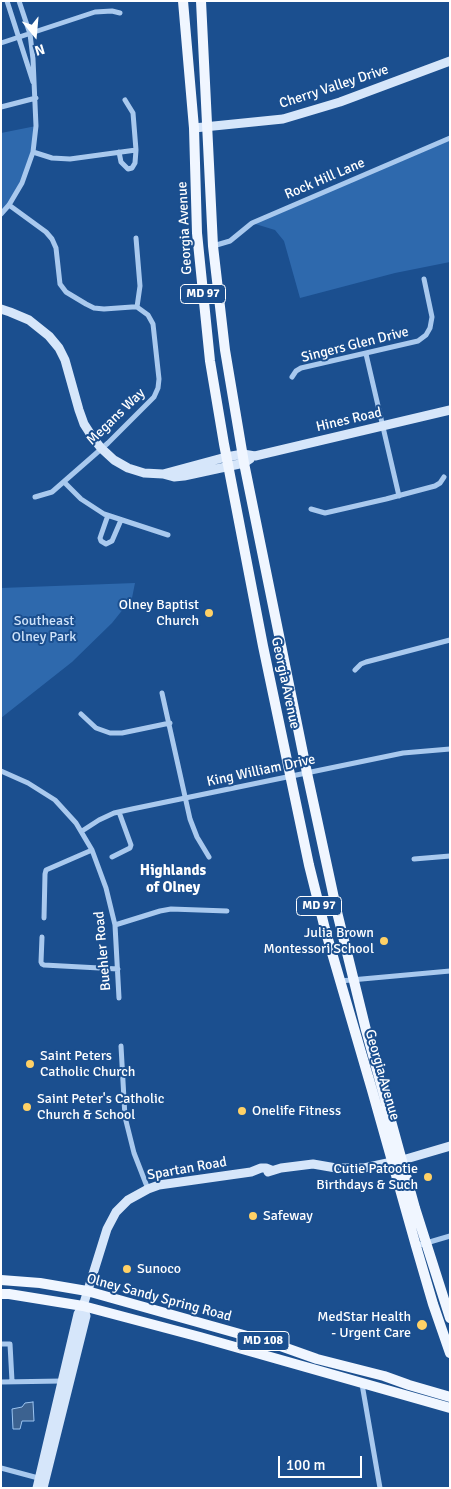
<!DOCTYPE html>
<html>
<head>
<meta charset="utf-8">
<style>
  body { margin:0 }
  #map { position:relative; width:451px; height:1489px; overflow:hidden; background:#1b4f8f; font-family:Signika,sans-serif }
  canvas { display:block }
  .frame { position:absolute; inset:0; border:2px solid #fff; pointer-events:none }
  .north { position:absolute; left:10px; top:10px; width:50px; height:50px; -webkit-text-stroke:4px #1b4f8f; paint-order:stroke; rotate:163deg; font-size:14px; font-weight:700; line-height:20px; text-align:center; color:#fff }
  .north::after { content:''; display:block; margin:auto; width:18px; height:22px; background:#fff; clip-path:polygon(50% 0,100% 100%,50% 72%,0 100%) }
  .scale { position:absolute; left:278px; top:1456px; width:84px; height:22px; box-sizing:border-box; border:2px solid #fff; border-top:0; padding-left:6px; font-size:15px; line-height:18px; white-space:nowrap; color:#fff; -webkit-text-stroke:4px #1b4f8f; paint-order:stroke }
</style>
</head>
<body>
<div id="map">
<canvas width="451" height="1489"></canvas>
<div class="frame"></div>
<div class="north">N</div>
<div class="scale">100 m</div>
</div>
<script>
const ctx = document.querySelector('canvas').getContext('2d');
ctx.lineJoin = 'round';
function fill(path, color) { ctx.fillStyle = color; ctx.fill(path, 'evenodd'); }
const toPath = rows => new Path2D(rows.map(r => 'M' + r).join(''));
function stroke(path, color, width, dash) { ctx.strokeStyle = color; ctx.lineWidth = width; ctx.lineCap = dash ? 'butt' : 'round'; ctx.setLineDash(dash || []); ctx.stroke(path); }
function drawText(font, color, halo, rows, align = 'center') {
  ctx.font = font + ' Signika,sans-serif'; ctx.lineWidth = 4; ctx.setLineDash([]); ctx.textBaseline = 'middle'; ctx.strokeStyle = halo; ctx.fillStyle = color; for (const [text, x, y, turn = 0] of rows) {
    ctx.save(); ctx.translate(x, y); ctx.rotate((+turn || 0) * Math.PI / 180); ctx.textAlign = isNaN(turn) ? turn : align; if (halo) ctx.strokeText(text, 0, 0); ctx.fillText(text, 0, 0); ctx.restore();
  }
}
fill(toPath([
  [36,126,33,152,22,183,1,214,1,133],
  [450,140,450,262,395,273,300,298,284,241,275,230,252,223],
  [135,583,132,598,112,623,72,662,1,718,1,588]
]), '#2e69ad');
const water = toPath([
  [33,1402,34,1421,22,1421,20,1429,13,1429,12,1409,22,1407,25,1403,33,1402]
]);
fill(water, '#3c6290');
stroke(water, '#9cc4f0', 1);
stroke(toPath([
  [7,1,33,82],
  [1,43,95,12,112,11,120,13],
  [1,107,36,98],
  [33,152,52,158,70,159,136,150,133,113,125,100],
  [119,152,121,162,128,169,132,168,135,163,136,150],
  [9,205,46,232,52,239,56,248,60,284,66,292,86,304,94,308,104,309,132,307,137,307,148,315,153,324,159,379,158,388,154,397,108,443,52,492,35,497],
  [1,214,9,205,22,183,33,152,36,126,33,59,30,34,19,1],
  [136,238,140,286,137,307],
  [213,246,230,241,252,223,450,138],
  [366,354,399,496],
  [292,377,296,371,301,368,418,341,426,335,430,328,432,317,424,279],
  [64,482,81,499,104,514,168,535],
  [311,509,325,513,386,499,435,486,440,483,444,477],
  [108,515,100,538,101,541,106,544,112,541,121,520],
  [355,670,361,664,366,662,450,640],
  [162,693,190,819,197,837,209,857],
  [81,714,96,728,110,733,122,733,170,723],
  [1,771,28,783,55,800,76,823,92,850,106,888,115,925,119,998],
  [82,831,99,820,114,813,132,809,403,753,450,749],
  [112,857,130,848,131,845,119,812],
  [414,859,450,856],
  [44,918,45,874,46,870,92,850],
  [115,925,160,911,171,909,227,911],
  [42,937,41,962,42,964,44,965,118,969],
  [340,981,450,971],
  [121,1046,125,1117,134,1153,148,1189],
  [416,1246,450,1236],
  [1,1344,10,1344,12,1381],
  [1,1382,62,1381],
  [362,1384,380,1488],
  [1,1468,42,1479]
]), '#a9c9ee', 5);
stroke(toPath([
  [194,128,283,119,340,102,450,61],
  [1,309,10,312,29,320,49,336,59,348,65,360,79,410,84,424,93,438,101,448,114,460,128,468,144,473,163,474,226,457,243,454,255,456,450,410],
  [163,474,174,477,184,476,244,463,250,459],
  [268,1172,281,1168,313,1164,336,1168,364,1168,406,1159,450,1146],
  [37,1488,78,1314,83,1306,107,1229,116,1212,128,1200,148,1189,159,1185,251,1172,261,1168,266,1168,271,1170],
  [43,1488,86,1316,83,1306]
]), '#d6e6fa', 9);
stroke(toPath([
  [183,1,194,128,197,233,210,361,224,444,263,646,309,865,325,929,372,1090,416,1246,433,1304,450,1353],
  [201,1,213,246,225,350,244,463,307,773,337,912,366,1030,415,1208,450,1318],
  [1,1280,40,1283,87,1291,272,1343,317,1359,384,1376,409,1385,450,1397],
  [1,1294,9,1294,83,1306,200,1337,450,1408]
]), '#f0f6ff', 10);
for (const [x, y, r, color] of [
  [209,613,5,"#ffd166"],
  [384,941,5,"#ffd166"],
  [30,1064,5,"#ffd166"],
  [27,1107,5,"#ffd166"],
  [242,1111,5,"#ffd166"],
  [428,1177,5,"#ffd166"],
  [253,1216,5,"#ffd166"],
  [127,1269,5,"#ffd166"],
  [422,1325,6,"#ffd166"]
]) { const dot = new Path2D(); dot.arc(x, y, r, 0, 2 * Math.PI); ctx.fillStyle = color; ctx.fill(dot); stroke(dot, '#1b4f8f', 2); }
for (const [x, y, w] of [
  [203,294,45],
  [319,906,45],
  [263,1341,52]
]) { const box = new Path2D(); box.roundRect(x - w / 2, y - 9.5, w, 19, 4); ctx.fillStyle = '#1b4f8f'; ctx.fill(box); stroke(box, '#fff', 1); }
drawText('bold 12px', '#fff', null, [
  ["MD 97",203,294],
  ["MD 97",319,906],
  ["MD 108",263,1341]
]);
drawText('14px', '#fff', '#1b4f8f', [
  ["Cherry Valley Drive",334,87,-18],
  ["Rock Hill Lane",325,179,-23],
  ["Georgia Avenue",185,228,-93],
  ["Singers Glen Drive",355,345,-14],
  ["Megans Way",116,417,-44],
  ["Hines Road",349,420,-13],
  ["Georgia Avenue",285,683,78],
  ["King William Drive",261,771,-12],
  ["Buehler Road",103,951,-95],
  ["Georgia Avenue",382,1075,74],
  ["Spartan Road",187,1169,-10],
  ["Olney Sandy Spring Road",159,1298,15]
]);
drawText('14px', '#fff', '#1b4f8f', [
  ["Olney Baptist",199,605,"right"],
  ["Church",199,621,"right"],
  ["Julia Brown",374,933,"right"],
  ["Montessori School",374,949,"right"],
  ["Saint Peters",40,1056],
  ["Catholic Church",40,1072],
  ["Saint Peter's Catholic",37,1099],
  ["Church & School",37,1115],
  ["Onelife Fitness",252,1111],
  ["Cutie Patootie",418,1169,"right"],
  ["Birthdays & Such",418,1185,"right"],
  ["Safeway",263,1216],
  ["Sunoco",137,1269],
  ["MedStar Health",411,1317,"right"],
  ["- Urgent Care",411,1333,"right"]
], 'left');
drawText('14px', '#cfe3fa', '#1b4f8f', [
  ["Southeast",44,621],
  ["Olney Park",44,637]
]);
drawText('bold 15px', '#fff', '#1b4f8f', [
  ["Highlands",173,871],
  ["of Olney",173,888]
]);
</script>
</body>
</html>
